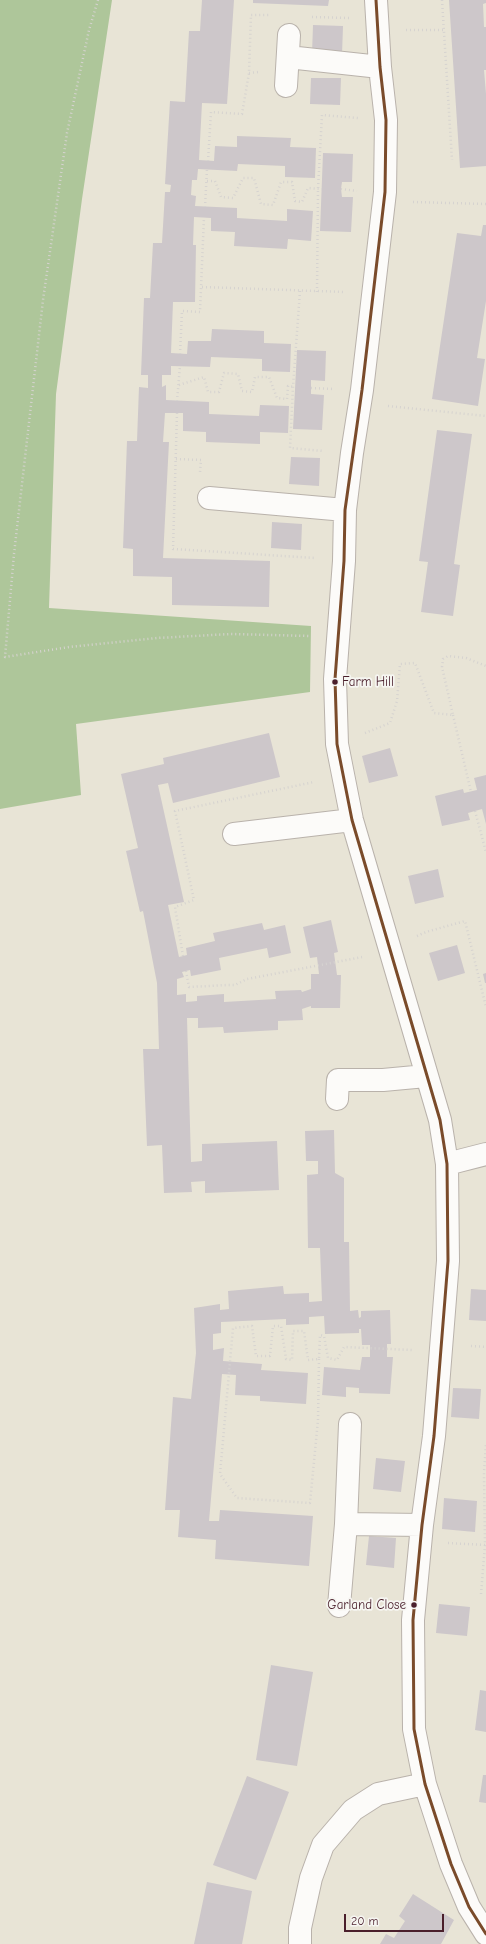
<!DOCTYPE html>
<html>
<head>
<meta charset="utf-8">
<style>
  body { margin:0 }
  #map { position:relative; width:486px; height:1944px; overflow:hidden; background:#e8e4d6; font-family:"Comic Neue",sans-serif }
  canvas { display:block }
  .scale { position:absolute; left:344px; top:1914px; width:100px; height:18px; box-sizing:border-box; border:2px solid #4a1f2b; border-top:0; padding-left:5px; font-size:12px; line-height:14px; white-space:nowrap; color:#4a1f2b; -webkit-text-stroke:3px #f6f6f2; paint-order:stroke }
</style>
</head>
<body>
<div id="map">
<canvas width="486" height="1944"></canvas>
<div class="scale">20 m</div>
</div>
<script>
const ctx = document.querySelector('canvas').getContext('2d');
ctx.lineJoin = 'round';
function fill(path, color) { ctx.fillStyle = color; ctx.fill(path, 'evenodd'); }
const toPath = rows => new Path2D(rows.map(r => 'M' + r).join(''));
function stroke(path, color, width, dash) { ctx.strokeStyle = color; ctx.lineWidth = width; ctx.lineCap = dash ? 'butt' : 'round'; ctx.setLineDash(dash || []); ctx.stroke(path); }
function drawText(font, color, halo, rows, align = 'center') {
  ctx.font = font + ' "Comic Neue",sans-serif'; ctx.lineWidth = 3.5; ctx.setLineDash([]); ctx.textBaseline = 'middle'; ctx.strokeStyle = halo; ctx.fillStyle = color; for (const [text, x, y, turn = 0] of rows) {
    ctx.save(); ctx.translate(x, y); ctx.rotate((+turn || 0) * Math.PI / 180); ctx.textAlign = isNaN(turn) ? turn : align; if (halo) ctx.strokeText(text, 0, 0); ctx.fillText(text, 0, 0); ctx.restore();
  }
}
fill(toPath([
  [0,0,112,0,82,199,56,394,49,608,311,626,310,692,76,724,81,795,0,809]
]), '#aec69a');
fill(toPath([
  [202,0,234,0,227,104,202,103,199,160,214,161,215,146,237,147,237,136,291,138,290,147,316,148,315,178,285,177,285,166,238,164,237,171,198,169,197,180,192,180,191,195,196,196,195,206,237,208,237,218,287,221,287,209,313,211,311,241,288,239,287,249,234,246,235,232,211,231,211,218,194,217,193,245,196,245,195,302,173,302,171,353,187,354,188,341,211,341,212,329,264,331,264,343,291,344,290,372,262,371,262,359,211,357,210,367,171,366,171,375,162,375,162,387,166,385,166,400,209,402,209,414,259,416,260,405,289,406,288,433,260,432,260,444,206,442,206,432,183,431,183,413,165,413,163,442,169,442,163,558,270,561,269,607,172,605,172,577,133,576,133,549,123,548,127,441,137,441,139,387,148,388,148,375,141,375,144,298,150,298,153,243,162,243,165,192,170,192,171,185,165,184,170,101,185,102,189,31,200,31],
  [253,0,329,0,328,6,253,3],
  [449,0,486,0,486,3,483,4,484,27,486,27,486,70,484,70,486,94,486,166,460,168],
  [313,25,343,26,342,55,312,54],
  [311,78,341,78,340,105,310,104],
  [323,153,353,154,352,182,342,182,341,189,342,197,353,197,351,232,320,231],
  [483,225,486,225,486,301,477,358,485,359,478,406,432,399,457,233,481,236],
  [297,350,326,351,325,381,311,380,311,394,324,395,322,430,293,429],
  [437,430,472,434,454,564,460,565,453,616,421,612,428,562,419,561],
  [291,457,320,458,319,486,289,484],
  [272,522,302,524,301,550,271,548],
  [269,733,280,777,173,803,168,783,158,785,184,902,168,905,179,957,187,955,186,948,215,941,213,933,262,923,264,930,285,925,291,953,269,958,267,948,219,958,221,970,191,976,190,970,182,972,184,977,177,979,177,995,186,994,186,1002,197,1001,197,996,224,994,224,1002,276,999,275,991,301,990,302,992,311,989,311,974,319,974,317,957,310,958,303,927,331,920,338,952,334,953,337,975,341,975,340,1008,311,1008,311,1006,302,1009,303,1020,278,1021,278,1030,224,1033,223,1027,198,1028,198,1018,187,1018,191,1162,202,1161,202,1144,277,1141,279,1190,205,1193,205,1181,191,1182,192,1192,164,1193,162,1145,147,1146,143,1049,159,1049,157,983,143,911,140,912,126,851,138,848,121,774,164,764,163,758],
  [390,748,398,776,369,783,362,756],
  [486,775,486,824,482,809,468,813,470,820,442,826,435,796,463,789,464,793,477,790,474,778],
  [438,869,444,897,415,904,408,876],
  [457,945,465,973,438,981,429,953],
  [486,973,486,983,485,983,483,974],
  [334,1130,335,1173,344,1178,344,1242,349,1242,350,1311,358,1310,359,1318,361,1317,361,1311,390,1310,391,1344,387,1344,387,1357,393,1357,390,1394,359,1393,359,1388,346,1387,346,1397,322,1395,324,1367,360,1370,362,1357,370,1357,370,1345,362,1345,361,1329,359,1329,359,1333,325,1334,324,1316,309,1317,309,1324,286,1325,286,1319,221,1322,221,1333,213,1334,213,1350,224,1348,223,1361,262,1364,261,1370,308,1373,306,1404,260,1401,260,1396,235,1395,236,1375,222,1374,209,1521,219,1521,220,1510,313,1516,309,1566,215,1559,216,1540,178,1537,180,1510,165,1510,173,1397,191,1399,196,1353,194,1308,220,1304,220,1310,229,1309,228,1291,283,1286,284,1294,309,1293,309,1302,322,1301,320,1248,308,1248,307,1175,318,1174,318,1161,306,1161,305,1131],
  [471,1289,486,1290,486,1321,469,1320],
  [453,1388,481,1389,479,1419,451,1417],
  [376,1458,405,1461,401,1492,373,1489],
  [444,1498,477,1501,475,1532,442,1529],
  [369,1536,396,1538,394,1568,366,1565],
  [439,1604,470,1607,467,1636,436,1633],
  [271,1665,313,1672,297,1766,256,1760],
  [480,1690,486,1691,486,1732,475,1730],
  [483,1775,486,1775,486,1803,479,1802],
  [247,1776,289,1792,256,1880,213,1865],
  [207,1882,252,1891,242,1944,194,1944],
  [413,1894,454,1920,441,1944,380,1944,386,1934,394,1938,405,1921,399,1916]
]), '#cdc7ca');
const minor = toPath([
  [376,0,380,67,386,120,385,192,362,390,352,453,345,510,344,561,335,679,337,744,352,820,440,1120,447,1164,448,1261,434,1436,422,1525,413,1620,414,1729,425,1784,451,1864,469,1907,486,1934],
  [288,57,380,67],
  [286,86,289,35],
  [209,498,345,510],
  [234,834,352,820],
  [337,1099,338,1080,383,1080,426,1076],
  [447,1164,486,1154],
  [346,1524,422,1525],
  [339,1606,346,1524,350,1424],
  [300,1944,300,1928,311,1878,323,1845,353,1810,378,1794,425,1784]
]);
stroke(minor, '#b9b2ab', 24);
stroke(toPath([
  [98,0,89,30,67,133,43,300,14,554,5,657,69,647,157,638,231,634,310,636],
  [442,0,452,160],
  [312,17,349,18],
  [406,30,444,30],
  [249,73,259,72],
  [208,161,211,112,242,114,249,73,251,15,269,15],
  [207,181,215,181,221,197,233,198,243,178,254,178,261,204,273,205,281,182,292,182,295,201,302,202,308,188,322,189],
  [341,189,357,191],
  [413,202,486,204],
  [205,207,207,169],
  [202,287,345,292],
  [300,291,293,387,290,448,323,451],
  [317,292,318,189,322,115,358,118],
  [180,354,182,311,200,312,204,217],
  [179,385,204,377,208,392,219,392,224,373,238,374,242,391,252,392,255,377,269,377,277,398,287,399,288,386,295,387],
  [311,388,334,389],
  [177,401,180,366],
  [388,406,486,416],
  [177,413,173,549,315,558],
  [176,459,201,460,200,472],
  [453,715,471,792],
  [365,733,390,723,397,701,400,664,415,663,434,713,453,715,442,667,443,659,448,656,466,658,486,666],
  [475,811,486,852],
  [417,936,426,932,465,921,486,1007],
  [183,956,175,907,194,900,175,811,314,782],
  [186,971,189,987,228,985,235,985,247,979,362,957],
  [471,1346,486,1347],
  [319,1359,318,1420,310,1503,237,1498,220,1474,233,1328,252,1326,256,1356,270,1356,273,1326,281,1326,286,1359,292,1360,293,1331,304,1331,308,1360,319,1359,320,1335,324,1336,328,1358,337,1360,344,1347,412,1350],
  [448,1543,485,1545],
  [481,1594,485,1545,484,1473,486,1443]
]), '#d6d3d0', 2.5, [1, 3]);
stroke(minor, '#fcfbf9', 22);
stroke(toPath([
  [376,0,380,67,386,120,385,192,362,390,345,510,344,561,335,679,337,744,352,820,440,1120,447,1164,448,1261,434,1436,422,1525,413,1620,414,1729,425,1784,451,1864,469,1907,486,1934]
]), '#7a4b2a', 3);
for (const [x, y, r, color] of [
  [335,682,3.5,"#4a1f2b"],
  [414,1605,3.5,"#4a1f2b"]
]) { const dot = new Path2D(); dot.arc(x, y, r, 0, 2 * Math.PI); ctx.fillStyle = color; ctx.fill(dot); stroke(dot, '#f6f6f2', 1.5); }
drawText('13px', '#4a1f2b', '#f6f6f2', [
  ["Farm Hill",342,682],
  ["Garland Close",406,1605,"right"]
], 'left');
</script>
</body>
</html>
